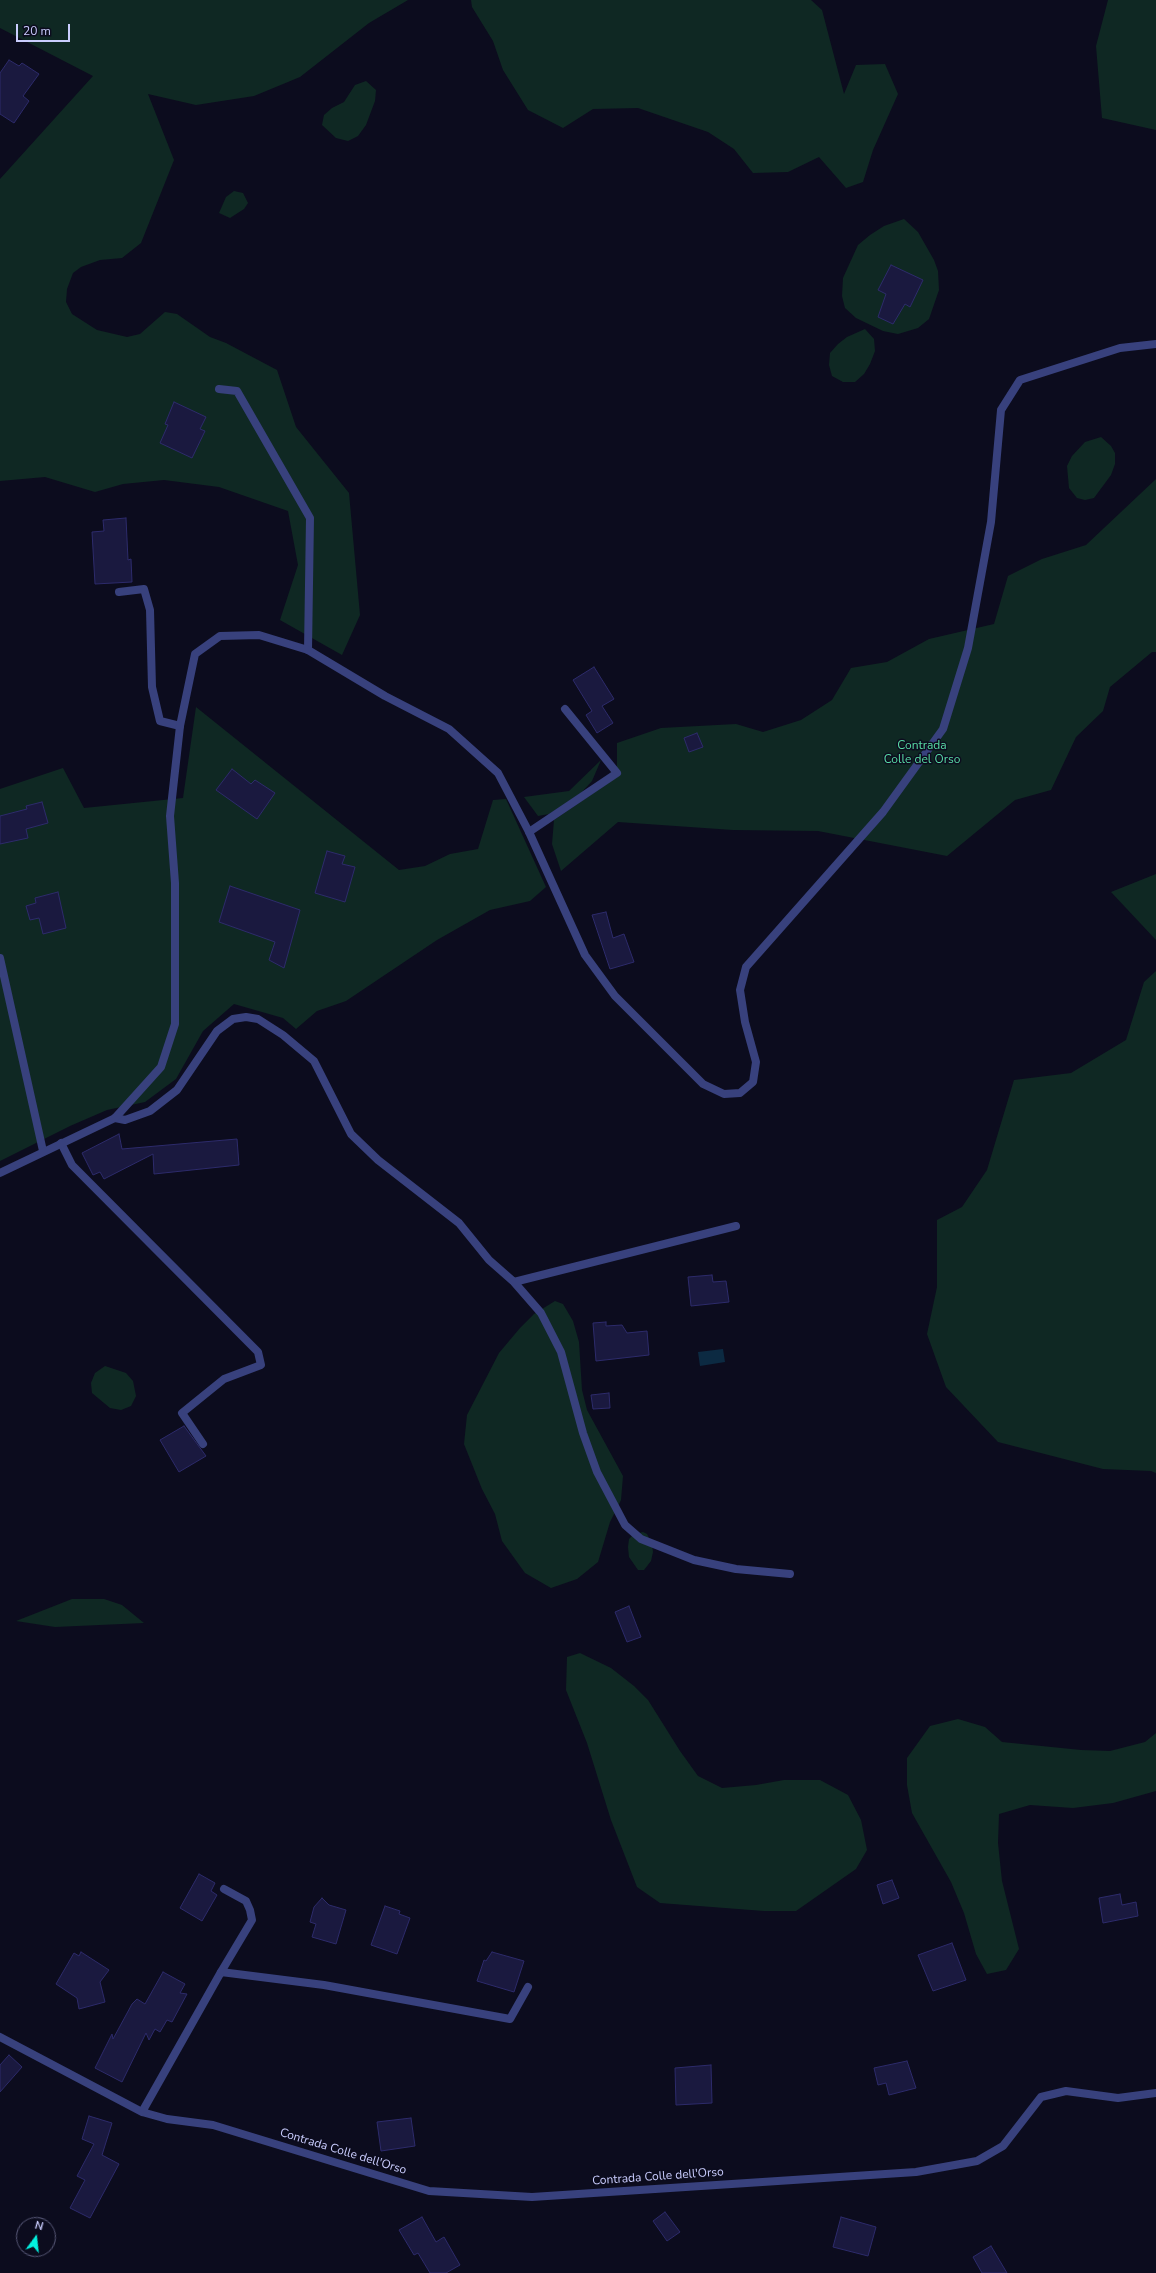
<!DOCTYPE html>
<html>
<head>
<meta charset="utf-8">
<style>
  body { margin:0 }
  #map { position:relative; width:1156px; height:2273px; overflow:hidden; background:#0c0c1e; font-family:"Nunito Sans",sans-serif }
  canvas { display:block }
  .north { position:absolute; left:16px; top:2217px; width:40px; height:40px; box-sizing:border-box; background:#0c0c1e; border:1px solid #585978; border-radius:50%; rotate:15deg; font-size:11px; font-weight:700; line-height:16px; text-align:center; color:#cacdfe }
  .north::after { content:''; display:block; margin:auto; width:14px; height:18px; background:#03f1e0; clip-path:polygon(50% 0,100% 100%,50% 72%,0 100%) }
  .scale { position:absolute; left:16px; top:24px; width:54px; height:18px; box-sizing:border-box; border:2px solid #cacdfe; border-top:0; padding-left:5px; font-size:12px; line-height:14px; white-space:nowrap; color:#cacdfe; -webkit-text-stroke:3px #0c0c1e; paint-order:stroke }
</style>
</head>
<body>
<div id="map">
<canvas width="1156" height="2273"></canvas>
<div class="north">N</div>
<div class="scale">20 m</div>
</div>
<script>
const ctx = document.querySelector('canvas').getContext('2d');
ctx.lineJoin = 'round';
function fill(path, color) { ctx.fillStyle = color; ctx.fill(path, 'evenodd'); }
const toPath = rows => new Path2D(rows.map(r => 'M' + r).join(''));
function stroke(path, color, width, dash) { ctx.strokeStyle = color; ctx.lineWidth = width; ctx.lineCap = dash ? 'butt' : 'round'; ctx.setLineDash(dash || []); ctx.stroke(path); }
function drawText(font, color, halo, rows, align = 'center') {
  ctx.font = font + ' "Nunito Sans",sans-serif'; ctx.lineWidth = 3; ctx.setLineDash([]); ctx.textBaseline = 'middle'; ctx.strokeStyle = halo; ctx.fillStyle = color; for (const [text, x, y, turn = 0] of rows) {
    ctx.save(); ctx.translate(x, y); ctx.rotate((+turn || 0) * Math.PI / 180); ctx.textAlign = isNaN(turn) ? turn : align; if (halo) ctx.strokeText(text, 0, 0); ctx.fillText(text, 0, 0); ctx.restore();
  }
}
fill(toPath([
  [0,0,408,0,369,23,300,77,254,96,196,105,148,94,174,160,141,243,122,258,100,260,81,267,73,273,67,289,66,302,72,314,97,330,127,337,140,334,165,312,177,314,210,337,226,343,277,370,296,427,349,493,360,615,342,655,280,620,298,565,288,511,219,487,164,480,123,484,95,492,45,477,0,481,0,179,93,76,0,28],
  [471,0,811,0,822,10,844,94,856,65,885,64,898,94,873,150,863,182,846,188,819,157,788,172,753,173,734,149,708,132,638,108,593,109,563,128,528,110,503,70,493,41,472,7],
  [1108,0,1156,0,1156,130,1102,118,1096,46],
  [366,81,376,90,375,101,366,125,358,136,348,141,336,138,322,125,324,115,332,108,344,102,355,85],
  [234,191,243,193,248,203,244,209,230,218,219,213,226,197],
  [904,219,918,232,934,260,938,271,939,290,929,319,918,328,898,334,883,331,856,318,845,308,842,296,843,278,858,245,870,235,884,226],
  [865,329,874,339,875,351,870,364,864,374,855,382,843,382,832,376,829,365,830,353,838,344,847,337],
  [1101,437,1111,446,1115,453,1115,464,1111,475,1094,498,1085,500,1077,498,1069,488,1067,466,1072,456,1085,442],
  [1156,479,1156,652,1152,652,1110,687,1103,711,1076,737,1051,790,1015,800,947,856,818,831,733,830,618,822,561,871,552,844,554,820,617,777,617,743,661,728,736,724,763,732,801,720,832,700,851,668,887,662,929,639,994,624,1008,576,1042,559,1086,545],
  [196,707,399,870,425,866,450,854,478,849,493,800,506,799,546,887,530,901,490,910,437,940,346,1001,317,1011,296,1029,283,1018,234,1004,203,1031,176,1079,145,1102,107,1110,70,1126,0,1161,0,789,63,768,84,808,183,798],
  [601,760,592,781,581,793,549,814,538,816,524,797,569,791],
  [1156,874,1156,940,1111,892],
  [1156,971,1156,1473,1151,1471,1103,1469,998,1442,946,1387,927,1334,937,1287,937,1220,962,1207,987,1170,1014,1080,1071,1073,1126,1040,1144,982],
  [555,1301,563,1304,573,1321,579,1342,582,1390,587,1410,623,1476,621,1500,610,1522,598,1562,577,1579,551,1588,525,1573,502,1541,495,1514,482,1489,464,1444,467,1415,499,1353,520,1328,534,1314],
  [105,1366,126,1373,133,1381,136,1396,131,1406,121,1410,110,1408,92,1393,91,1383,95,1373],
  [643,1532,647,1534,652,1544,653,1552,651,1561,644,1570,638,1570,629,1557,628,1547,629,1539,634,1534],
  [72,1599,104,1599,122,1605,144,1623,55,1627,16,1621],
  [580,1653,611,1668,634,1686,648,1700,680,1751,698,1776,722,1788,756,1785,784,1780,820,1780,848,1795,861,1820,867,1850,856,1869,796,1911,764,1911,660,1903,637,1887,611,1820,587,1743,566,1690,567,1657],
  [958,1719,985,1727,1002,1742,1081,1750,1110,1751,1145,1742,1156,1733,1156,1791,1113,1803,1073,1808,1030,1805,999,1814,998,1843,1002,1881,1019,1949,1006,1970,987,1974,976,1954,964,1913,951,1882,912,1813,907,1785,907,1758,930,1726]
]), '#0f2823');
fill(toPath([
  [723,1349,725,1362,700,1366,698,1352]
]), '#0c2a42');
const building = toPath([
  [9,60,19,66,22,63,39,74,23,96,29,101,14,123,0,114,0,73,9,60],
  [891,265,923,280,910,307,905,304,893,324,878,317,886,294,878,290,891,265],
  [174,402,206,417,200,429,205,431,192,458,160,443,168,425,165,424,174,402],
  [126,518,128,560,131,559,132,582,95,584,92,532,104,531,103,520,126,518],
  [594,667,614,699,602,706,613,723,597,733,586,715,592,711,573,680,594,667],
  [697,733,703,747,689,752,684,738,697,733],
  [232,769,251,784,255,780,275,793,257,819,216,790,232,769],
  [42,802,48,823,26,829,28,838,0,844,0,816,27,809,26,806,42,802],
  [327,851,345,856,342,864,355,867,345,902,315,893,327,851],
  [230,886,300,910,284,968,269,960,275,942,219,922,230,886],
  [58,892,66,928,43,934,39,918,30,920,26,906,36,903,35,898,58,892],
  [606,912,613,938,624,934,634,962,610,969,592,915,606,912],
  [119,1134,122,1149,237,1139,239,1165,154,1174,153,1154,104,1179,100,1172,93,1175,82,1153,119,1134],
  [712,1275,713,1282,726,1281,729,1302,691,1306,688,1277,712,1275],
  [606,1322,606,1326,622,1325,627,1333,647,1331,649,1355,596,1361,593,1323,606,1322],
  [609,1393,610,1408,593,1409,591,1395,609,1393],
  [184,1426,206,1456,179,1472,160,1440,184,1426],
  [629,1606,641,1637,627,1642,615,1612,629,1606],
  [199,1874,215,1883,211,1891,217,1895,202,1921,180,1908,199,1874],
  [892,1880,899,1898,883,1904,877,1885,892,1880],
  [1120,1894,1122,1905,1136,1902,1138,1916,1103,1923,1099,1898,1120,1894],
  [322,1898,329,1905,346,1910,336,1944,312,1937,316,1924,310,1922,314,1907,322,1898],
  [385,1906,400,1911,399,1914,410,1918,397,1954,371,1945,385,1906],
  [952,1943,966,1980,933,1991,918,1955,952,1943],
  [81,1952,109,1970,100,1982,105,2002,79,2009,77,1998,56,1984,74,1953,79,1956,81,1952],
  [492,1952,524,1961,514,1992,477,1981,484,1960,486,1961,492,1952],
  [163,1972,185,1984,180,1993,187,1994,172,2022,167,2020,160,2032,155,2029,149,2040,146,2033,122,2082,95,2068,112,2034,113,2039,132,2004,137,1999,145,2004,163,1972],
  [9,2055,22,2067,0,2092,0,2065,9,2055],
  [907,2061,916,2088,889,2095,886,2083,878,2085,874,2068,907,2061],
  [711,2065,712,2103,676,2105,675,2068,711,2065],
  [89,2116,112,2123,102,2155,119,2164,90,2218,70,2208,85,2180,77,2176,94,2144,82,2139,89,2116],
  [411,2118,415,2146,381,2151,377,2122,411,2118],
  [665,2212,680,2232,667,2241,653,2221,665,2212],
  [422,2217,436,2242,444,2237,460,2265,446,2273,430,2273,418,2253,414,2255,399,2230,422,2217],
  [841,2217,876,2227,868,2256,833,2247,841,2217],
  [991,2246,1007,2273,982,2273,973,2257,991,2246]
]);
fill(building, '#1a193f');
stroke(building, '#2d2b6b', 1);
stroke(toPath([
  [219,389,237,391,310,518,308,650],
  [119,592,144,589,150,610,152,687,160,721,180,726],
  [529,832,617,773,565,709],
  [0,958,43,1151],
  [115,1118,125,1120,150,1111,177,1090,217,1031,233,1019,246,1017,258,1019,283,1035,314,1061,351,1134,378,1160,459,1223,489,1260,514,1282,736,1226],
  [61,1143,72,1165,258,1352,261,1365,224,1379,182,1413,203,1444],
  [514,1282,541,1313,561,1352,583,1433,597,1472,625,1525,641,1539,694,1560,736,1569,790,1574],
  [221,1972,252,1920,250,1910,246,1901,224,1889]
]), '#38417d', 8);
stroke(toPath([
  [0,1173,115,1118,161,1067,175,1024,175,883,170,816,180,726,195,654,220,636,259,635,308,650,385,696,449,729,498,773,529,832,585,955,615,996,703,1084,724,1094,740,1093,753,1082,756,1062,745,1022,740,990,746,967,883,812,943,729,968,648,991,522,1001,410,1020,380,1120,348,1156,344],
  [0,2037,142,2112,167,2119,213,2125,429,2191,532,2197,916,2172,977,2161,1003,2146,1041,2097,1066,2091,1118,2098,1156,2093],
  [142,2112,221,1972,324,1985,510,2019,528,1987]
]), '#38417d', 8);
drawText('12px', '#58dca5', '#0c0c1e', [
  ["Contrada",922,746],
  ["Colle del Orso",922,760]
]);
drawText('12px', '#cacdfe', '#0c0c1e', [
  ["Contrada Colle dell'Orso",343,2152,17],
  ["Contrada Colle dell'Orso",658,2177,-4]
]);
</script>
</body>
</html>
